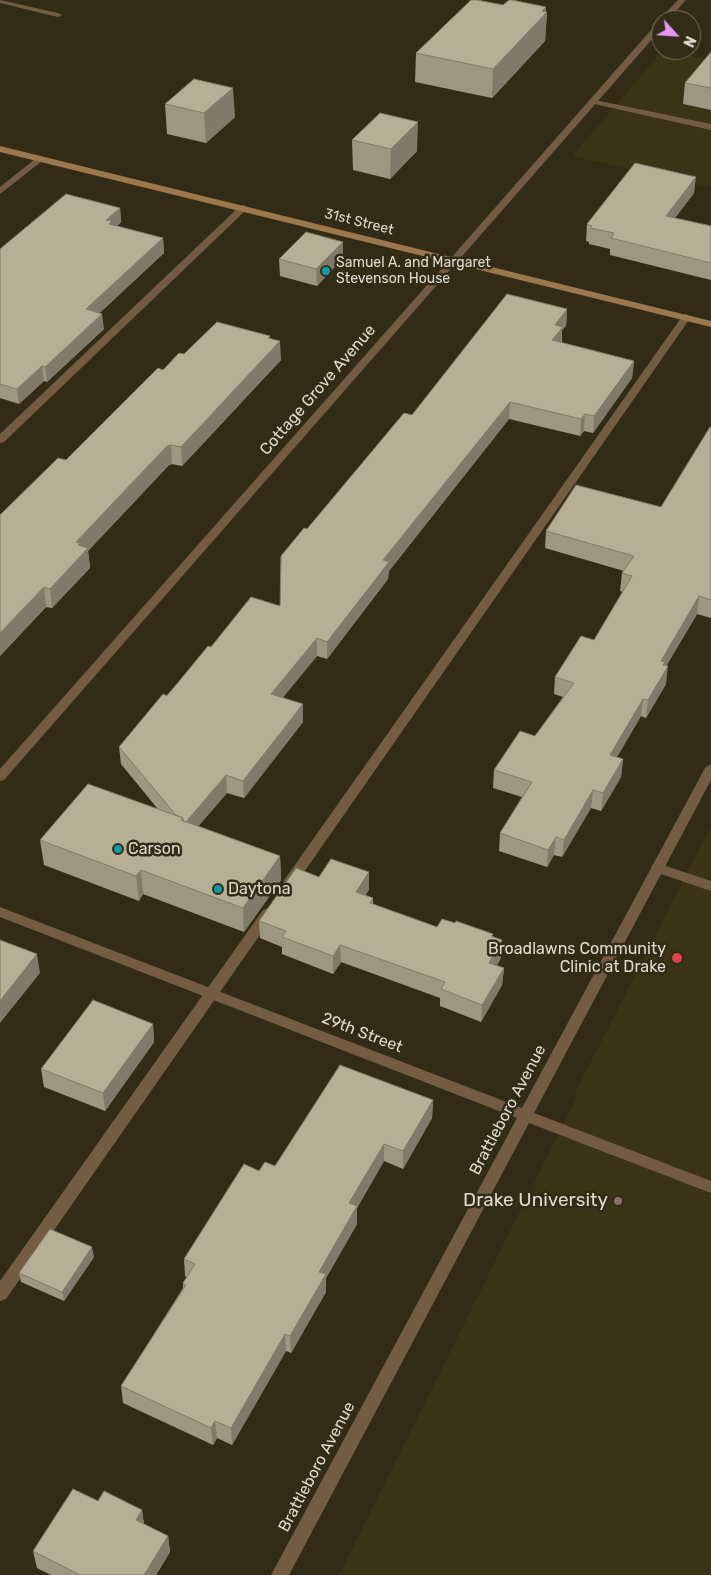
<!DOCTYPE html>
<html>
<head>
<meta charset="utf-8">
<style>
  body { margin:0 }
  #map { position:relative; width:711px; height:1575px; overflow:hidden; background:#322c17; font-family:Rubik,sans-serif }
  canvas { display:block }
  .north { position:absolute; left:651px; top:10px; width:50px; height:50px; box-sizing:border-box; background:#322c17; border:1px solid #777261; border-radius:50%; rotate:116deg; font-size:14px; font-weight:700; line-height:20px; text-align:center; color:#dfdccf }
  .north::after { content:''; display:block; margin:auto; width:18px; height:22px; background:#de98f2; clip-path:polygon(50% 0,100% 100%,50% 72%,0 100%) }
</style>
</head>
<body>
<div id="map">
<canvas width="711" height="1575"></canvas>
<div class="north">N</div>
</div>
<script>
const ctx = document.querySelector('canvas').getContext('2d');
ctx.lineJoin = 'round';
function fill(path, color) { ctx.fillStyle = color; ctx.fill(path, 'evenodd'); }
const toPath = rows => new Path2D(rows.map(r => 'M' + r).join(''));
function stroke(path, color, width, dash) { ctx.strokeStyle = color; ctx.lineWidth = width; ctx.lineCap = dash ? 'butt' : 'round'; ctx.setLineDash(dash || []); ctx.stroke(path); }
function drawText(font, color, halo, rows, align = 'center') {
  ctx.font = font + ' Rubik,sans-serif'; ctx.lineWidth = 5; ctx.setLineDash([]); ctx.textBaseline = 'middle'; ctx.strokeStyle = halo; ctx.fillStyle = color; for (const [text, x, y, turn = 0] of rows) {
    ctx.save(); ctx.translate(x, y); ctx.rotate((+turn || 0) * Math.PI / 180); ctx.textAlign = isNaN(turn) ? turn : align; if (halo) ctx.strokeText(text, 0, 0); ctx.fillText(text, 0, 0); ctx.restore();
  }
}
fill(toPath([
  [663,50,711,60,711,188,572,156],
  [711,826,711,1575,339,1575,576,1099,576,1091]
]), '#3b3316');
fill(toPath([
  [0,0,58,13,62,15,58,17,0,3,0,0],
  [590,99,711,124,711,130,590,103,590,99],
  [243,205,246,206,246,210,4,442,0,443,0,434,240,206,243,205],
  [686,314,691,317,295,885,285,885,283,882,285,879,683,315,686,314],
  [657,863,711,881,711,891,652,871,651,868,652,865,657,863],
  [268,908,273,910,275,913,273,916,6,1299,0,1301,0,1281,263,910,268,908]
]), '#735c42');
fill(toPath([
  [678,0,686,0,668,20,661,21,661,18,678,0],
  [658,22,661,22,661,29,457,262,451,262,451,258,658,22],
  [39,156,43,159,42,161,0,194,0,187,39,156],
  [711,764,711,780,534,1113,711,1181,711,1193,529,1123,289,1575,271,1575,517,1118,0,917,0,907,522,1108,705,768,711,764]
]), '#735c42');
fill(toPath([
  [454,257,459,260,457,262,4,780,0,781,0,769,451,258,454,257]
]), '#735c42');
fill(toPath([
  [0,146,711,321,711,327,0,152,0,146]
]), '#9a774c');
fill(toPath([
  [503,5,547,12,545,41,492,98,415,82,416,53],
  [711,52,711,110,683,104,685,83],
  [165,104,235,117,206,143,167,134],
  [352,140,417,151,390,179,353,170],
  [694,193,675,218,711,226,711,280,610,255,610,249,589,244,589,242,586,241,587,224],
  [120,208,121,222,117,226,163,238,164,253,99,313,104,329,47,382,44,381,19,404,0,398,0,249],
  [343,242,343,258,317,286,280,276,279,259],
  [567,309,566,326,562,330,562,343,634,361,632,378,593,433,584,431,580,436,509,419,389,571,388,579,327,659,317,656,283,697,303,722,244,798,227,793,198,826,280,856,281,880,244,932,143,894,139,901,44,865,40,840,157,808,121,764,119,747,211,647,280,606,307,529,412,415],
  [270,338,281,360,182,466,172,464,169,465,88,551,90,568,52,608,46,607,0,656,0,515,66,460,163,370,184,354],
  [711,428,711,618,697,614,666,666,666,684,646,718,641,716,617,757,623,759,621,777,601,811,591,808,562,857,554,855,547,867,499,851,500,833,522,797,493,788,494,770,535,736,563,697,554,694,555,677,594,640,623,592,620,591,622,573,624,571,545,548,546,531,661,507],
  [319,877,369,890,365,895,373,898,373,904,437,927,455,923,493,934,492,937,501,958,497,965,504,968,502,985,481,1022,440,1006,440,998,341,962,333,974,282,954,282,947,260,938,259,921],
  [153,1024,154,1042,105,1111,44,1087,41,1069],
  [433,1100,432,1118,403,1169,384,1161,357,1208,357,1224,326,1278,326,1292,291,1353,286,1351,232,1445,217,1438,213,1445,123,1403,121,1386,183,1288,183,1283,187,1277,185,1276,184,1259,259,1171,275,1166],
  [94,1257,64,1301,21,1282,19,1273],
  [142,1510,144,1524,168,1536,170,1552,156,1575,51,1575,37,1568,33,1551]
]), '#9d9681');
fill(toPath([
  [546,7,546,13,547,12,545,41,492,98,493,69],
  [233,88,235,117,206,143,204,113],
  [418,122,417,151,390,179,391,149],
  [696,177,694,193,664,232,666,216],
  [120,208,121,222,113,230,106,220],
  [163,238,164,253,87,325,86,309],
  [343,242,343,258,317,286,316,269],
  [567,309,566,326,562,330,561,344,552,340,555,325],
  [102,314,104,329,47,382,45,367],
  [270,336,270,352,280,341,281,360,182,466,181,447],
  [634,361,632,378,593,433,594,416],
  [42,366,44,381,19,404,17,389],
  [510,402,509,419,389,571,388,579,327,659,327,642,383,560],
  [585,414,584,431,580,436,581,419],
  [171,445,172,464,169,465,88,551,90,568,52,608,50,589,76,542,167,446],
  [44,587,46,607,0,656,0,633],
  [699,596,697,614,664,670,668,666,666,684,646,718,648,700,661,661],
  [317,638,317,656,272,711,271,694],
  [643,699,641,716,608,772,610,755],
  [303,704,303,722,244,798,243,781],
  [623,759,621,777,601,811,603,793],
  [226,775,227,793,185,842,184,824],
  [593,790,591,808,562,857,564,840],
  [556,837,554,855,547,867,548,850],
  [280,856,281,880,244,932,243,908],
  [141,870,143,894,139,901,136,876],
  [369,872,369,890,356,909,356,892],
  [502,940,501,958,488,980,489,963],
  [340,945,341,962,333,974,333,956],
  [37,954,40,973,0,1023,0,1001],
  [504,968,502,985,481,1022,482,1005],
  [153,1024,154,1042,105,1111,103,1093],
  [433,1100,432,1118,403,1169,403,1151],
  [384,1144,384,1161,357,1208,357,1224,326,1278,326,1292,291,1353,290,1336,319,1272,349,1203],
  [92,1247,94,1257,64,1301,62,1292],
  [285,1334,286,1351,232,1445,231,1428],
  [215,1421,217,1438,213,1445,211,1428],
  [142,1510,144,1527,136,1520],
  [168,1536,170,1552,156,1575,144,1575]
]), '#7f7a69');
const building = toPath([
  [471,0,477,0,503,5,509,0,512,0,546,7,542,11,547,12,493,69,416,53,471,0],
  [711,52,711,88,685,83,711,52],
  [194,79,233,88,204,113,165,104,194,79],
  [380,113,418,122,391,149,352,140,380,113],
  [635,163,696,177,666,216,711,226,711,263,611,238,614,233,590,228,592,226,587,224,635,163],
  [66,194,120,208,106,220,112,221,109,224,163,238,86,309,102,314,45,367,42,366,17,389,0,384,0,249,66,194],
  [306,232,343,242,316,269,279,259,306,232],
  [507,294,567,309,555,325,563,327,552,340,634,361,594,416,585,414,581,419,510,402,383,560,389,562,327,642,317,638,271,694,303,704,243,781,226,775,186,822,183,821,183,818,176,815,119,747,163,694,167,696,208,646,211,647,251,597,280,606,281,556,304,528,307,529,404,413,412,415,507,294],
  [217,322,270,336,268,338,280,341,181,447,171,445,167,446,76,542,80,543,78,545,88,548,50,589,44,587,0,633,0,515,58,458,66,460,158,368,163,370,179,353,184,354,217,322],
  [710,427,711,428,711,600,699,596,661,661,665,662,663,665,668,666,648,700,643,699,610,755,623,759,603,793,593,790,564,840,556,837,548,850,500,833,532,782,494,770,520,731,535,736,574,683,555,677,581,636,594,640,632,576,622,573,634,556,546,531,576,485,661,507,710,427],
  [88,784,183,818,181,820,280,856,243,908,141,870,136,876,40,840,88,784],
  [331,859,369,872,356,892,373,898,370,903,437,927,442,919,455,923,456,921,493,934,491,936,502,940,489,963,504,968,482,1005,441,989,445,982,340,945,333,956,282,937,286,931,259,921,296,868,319,877,331,859],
  [0,940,37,954,0,1001,0,940],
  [93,1000,153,1024,103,1093,41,1069,93,1000],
  [340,1065,433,1100,403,1151,384,1144,349,1203,357,1206,319,1272,326,1274,290,1336,285,1334,231,1428,215,1421,211,1428,121,1386,186,1285,183,1283,195,1264,184,1259,244,1164,259,1171,265,1162,275,1166,340,1065],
  [50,1229,92,1247,62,1292,19,1273,50,1229],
  [73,1489,98,1501,104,1491,142,1510,136,1520,168,1536,144,1575,80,1575,33,1551,73,1489]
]);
fill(building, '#b6af96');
stroke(building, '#7f7a69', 1);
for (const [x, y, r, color] of [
  [326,271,5,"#0f9aa8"],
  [118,849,5,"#0f9aa8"],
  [218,889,5,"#0f9aa8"],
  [677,958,6,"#e0444e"],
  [618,1201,5,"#8d6e63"]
]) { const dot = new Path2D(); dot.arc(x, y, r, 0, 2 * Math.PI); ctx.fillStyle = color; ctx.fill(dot); stroke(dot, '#322c17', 2); }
drawText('14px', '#dfdccf', '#322c17', [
  ["31st Street",359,222,14]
]);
drawText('14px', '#dfdccf', '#322c17', [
  ["Samuel A. and Margaret",336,263],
  ["Stevenson House",336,279]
], 'left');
drawText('16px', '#dfdccf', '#322c17', [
  ["Cottage Grove Avenue",318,390,-49],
  ["29th Street",362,1033,21],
  ["Brattleboro Avenue",508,1110,-62],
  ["Brattleboro Avenue",317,1467,-62]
]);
drawText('16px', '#dfdccf', '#322c17', [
  ["Carson",128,849],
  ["Daytona",228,889],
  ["Broadlawns Community",666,949,"right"],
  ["Clinic at Drake",666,967,"right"]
], 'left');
drawText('19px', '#dfdccf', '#322c17', [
  ["Drake University",608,1201]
], 'right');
</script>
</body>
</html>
